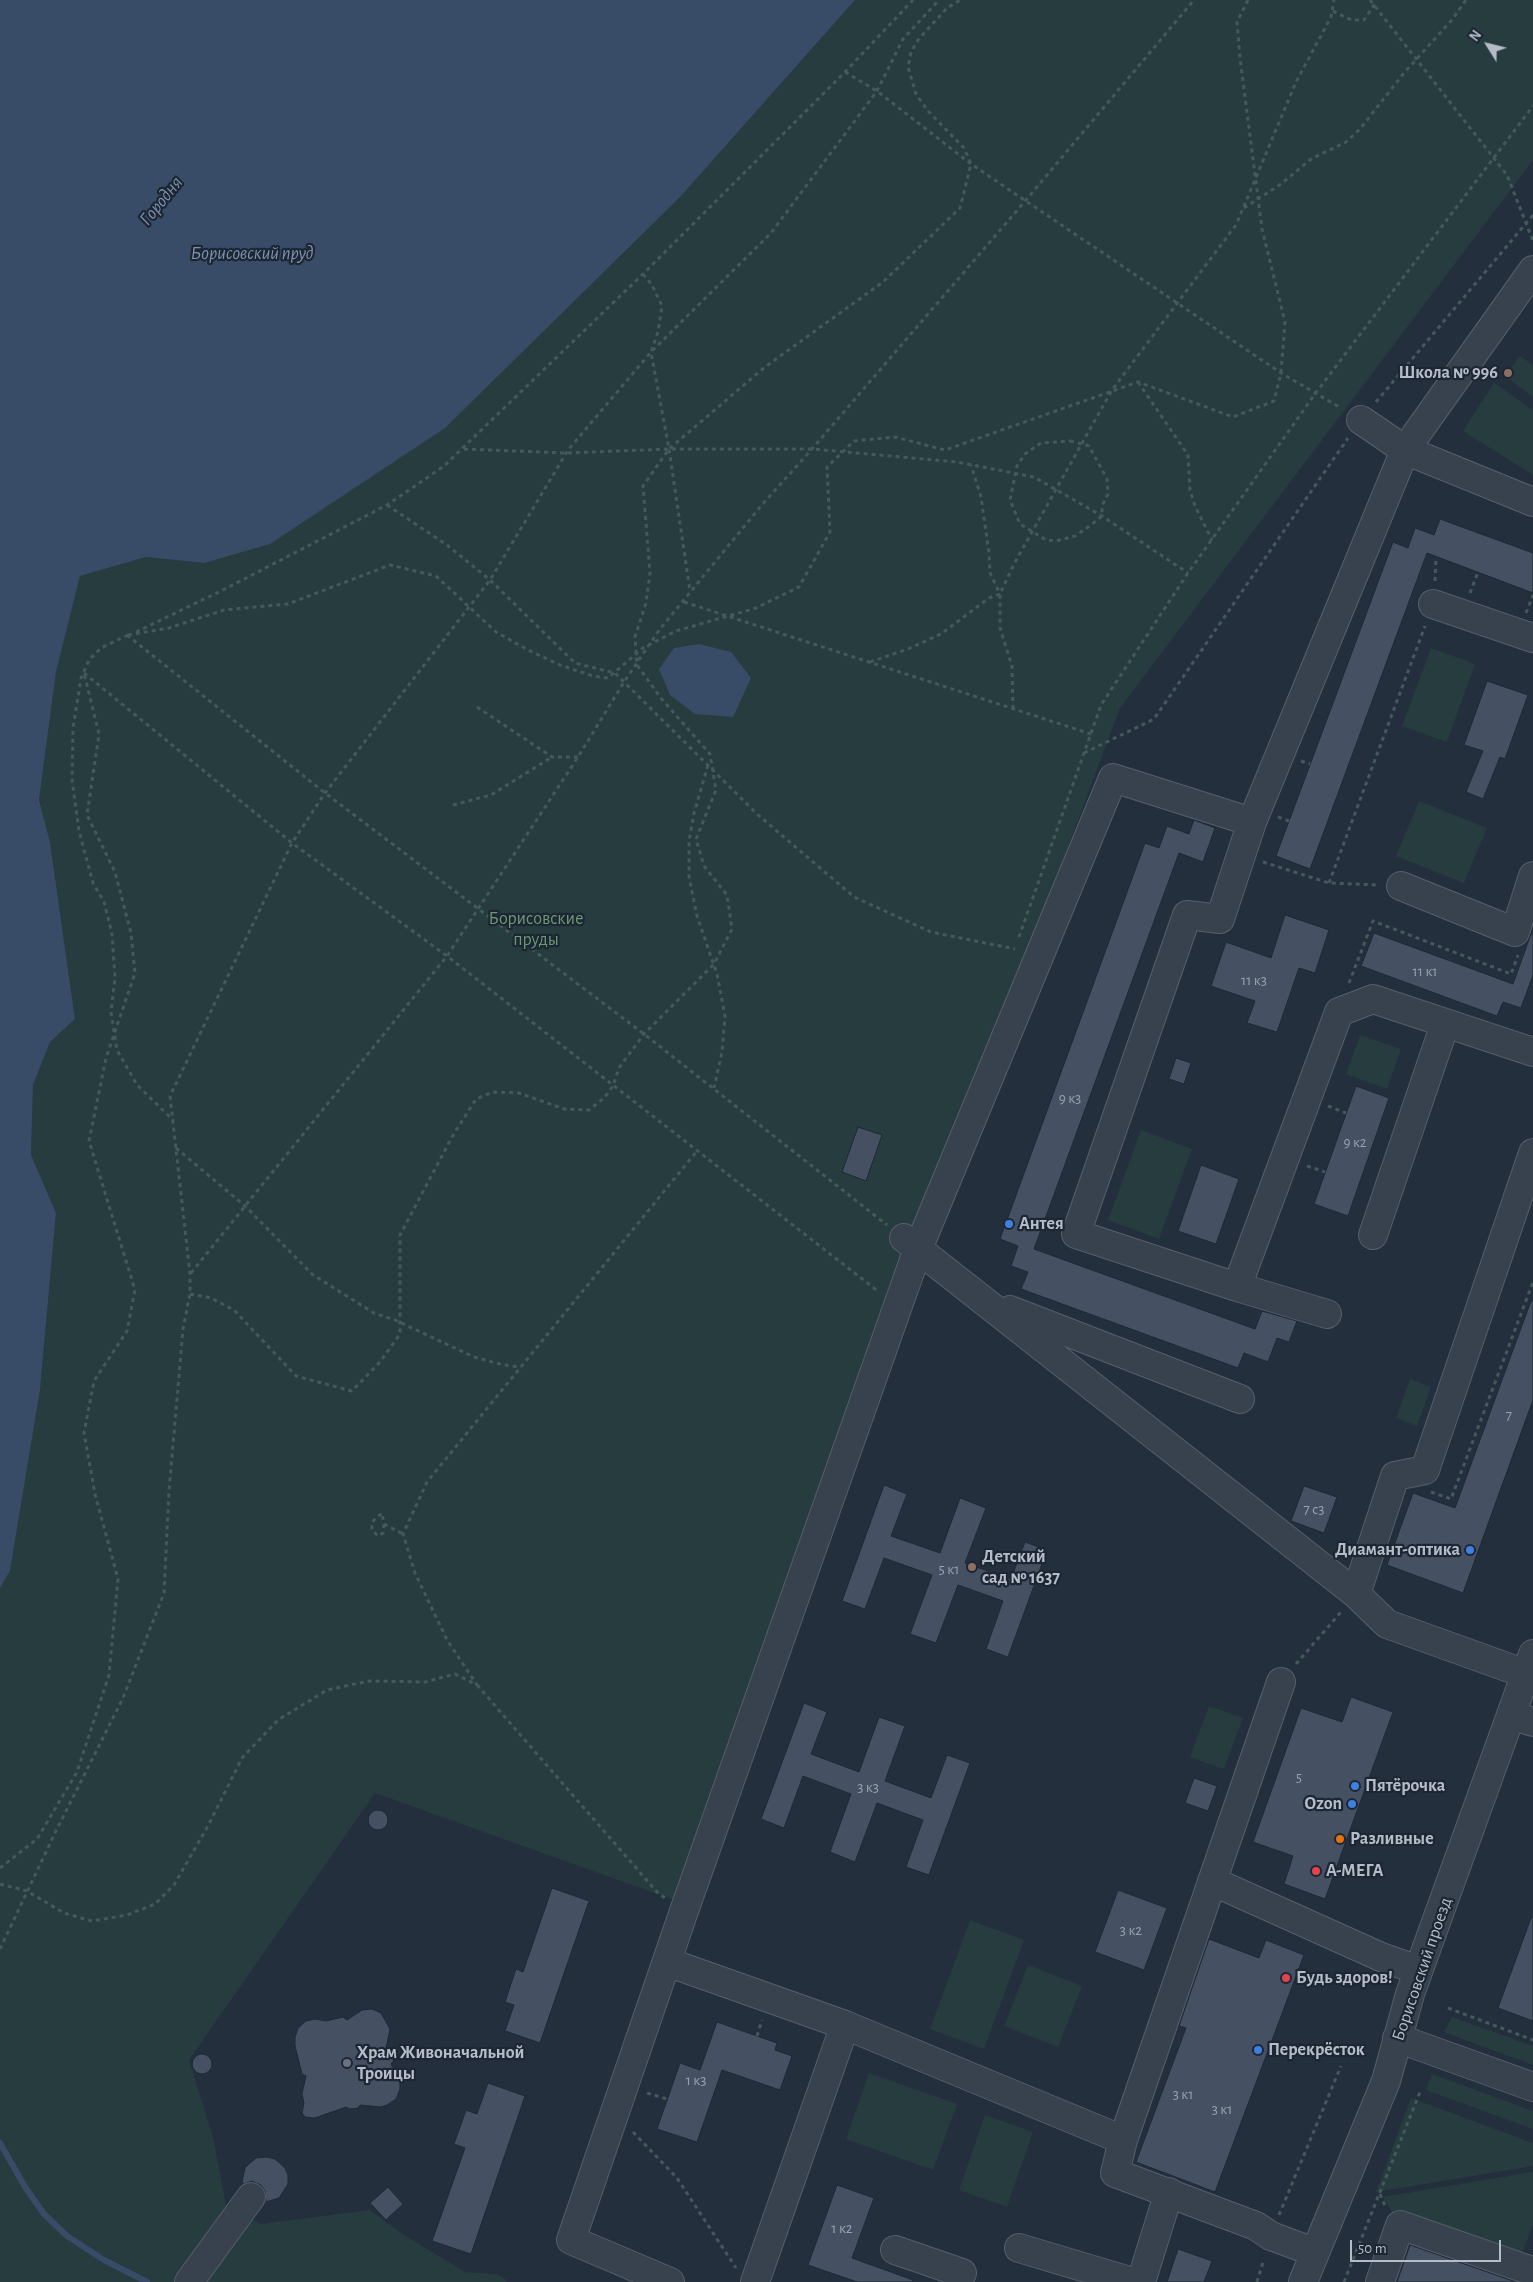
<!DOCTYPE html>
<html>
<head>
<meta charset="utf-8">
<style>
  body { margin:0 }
  #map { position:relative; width:1533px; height:2282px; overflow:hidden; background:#242f3e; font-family:"Alegreya Sans",sans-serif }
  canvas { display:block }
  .north { position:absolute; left:1463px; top:20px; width:50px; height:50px; -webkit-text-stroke:4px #1d2633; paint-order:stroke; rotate:306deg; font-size:14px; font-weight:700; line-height:20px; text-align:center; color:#b4bcc9 }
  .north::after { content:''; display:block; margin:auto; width:18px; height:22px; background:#b4bcc9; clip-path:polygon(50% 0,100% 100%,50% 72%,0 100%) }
  .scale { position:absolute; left:1350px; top:2240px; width:151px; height:22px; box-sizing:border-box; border:2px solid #b4bcc9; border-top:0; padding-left:6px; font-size:15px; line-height:18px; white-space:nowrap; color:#b4bcc9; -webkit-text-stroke:4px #1d2633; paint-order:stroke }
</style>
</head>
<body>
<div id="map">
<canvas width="1533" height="2282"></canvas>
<div class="north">N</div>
<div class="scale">50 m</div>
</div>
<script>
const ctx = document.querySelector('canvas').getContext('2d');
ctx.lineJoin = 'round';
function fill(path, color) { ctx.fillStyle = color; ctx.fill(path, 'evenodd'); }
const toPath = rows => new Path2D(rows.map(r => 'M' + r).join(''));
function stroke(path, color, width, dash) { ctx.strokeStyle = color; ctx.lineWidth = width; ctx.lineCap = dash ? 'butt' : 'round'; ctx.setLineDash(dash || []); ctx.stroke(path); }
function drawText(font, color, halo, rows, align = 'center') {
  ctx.font = font + ' "Alegreya Sans",sans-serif'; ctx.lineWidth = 4.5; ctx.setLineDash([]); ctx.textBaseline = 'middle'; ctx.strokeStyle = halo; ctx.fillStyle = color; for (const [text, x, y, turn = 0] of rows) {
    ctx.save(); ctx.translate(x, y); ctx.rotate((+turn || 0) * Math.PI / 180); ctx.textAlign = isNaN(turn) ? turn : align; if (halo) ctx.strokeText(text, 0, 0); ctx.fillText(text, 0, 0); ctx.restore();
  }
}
fill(toPath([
  [855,0,1533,0,1533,160,1120,708,674,1900,375,1793,189,2060,213,2137,226,2205,261,2224,370,2210,401,2233,465,2272,496,2274,507,2280,506,2282,0,2282,0,1588,10,1571,40,1390,56,1213,31,1155,33,1085,50,1042,75,1019,50,842,39,800,56,672,80,576,146,557,204,563,681,196],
  [1520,356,1533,365,1533,397,1505,376],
  [1494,383,1533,410,1533,475,1463,431],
  [1431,648,1475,664,1447,742,1402,726],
  [1419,801,1487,828,1464,883,1396,856],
  [1360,1035,1401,1049,1387,1089,1346,1074],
  [1141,1130,1192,1149,1159,1239,1108,1220],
  [1410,1379,1431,1387,1417,1426,1396,1418],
  [1209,1706,1243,1718,1224,1769,1190,1757],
  [970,1920,1024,1940,984,2049,930,2029],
  [1028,1965,1082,1986,1058,2047,1004,2026],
  [1452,2017,1533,2046,1533,2065,1444,2032],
  [869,2073,957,2104,933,2170,846,2139],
  [1432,2074,1533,2111,1533,2129,1426,2090],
  [1411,2098,1533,2143,1533,2166,1376,2192],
  [985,2115,1033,2132,1007,2207,959,2190],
  [1533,2172,1533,2224,1521,2256,1392,2212,1383,2197]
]), '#263c3f');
fill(toPath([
  [0,0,855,0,681,196,445,428,270,544,204,563,146,557,80,576,56,672,39,800,50,842,75,1019,50,1042,33,1085,31,1155,56,1213,40,1390,10,1571,0,1588],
  [699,644,731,652,751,678,733,717,695,714,670,695,659,669,674,648]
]), '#394c67');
stroke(toPath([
  [0,2143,25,2187,44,2214,67,2236,104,2260,147,2282]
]), '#394c67', 6);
const building = toPath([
  [1440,519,1533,553,1533,593,1427,553,1310,869,1276,856,1393,542,1408,548,1415,528,1434,535,1440,519],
  [1487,681,1528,695,1505,759,1500,757,1483,799,1466,792,1483,751,1464,745,1487,681],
  [1194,820,1215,828,1203,862,1179,853,1034,1249,1255,1329,1262,1311,1297,1321,1289,1342,1277,1338,1268,1362,1244,1353,1238,1368,1021,1289,1028,1272,1011,1266,1018,1246,1000,1239,1145,843,1159,848,1167,826,1189,834,1194,820],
  [1285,915,1329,930,1315,973,1299,968,1277,1032,1247,1023,1255,1001,1211,986,1226,942,1271,958,1285,915],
  [1374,933,1513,984,1531,934,1533,935,1533,975,1521,1008,1503,1002,1497,1016,1361,966,1374,933],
  [1176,1058,1191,1063,1184,1084,1169,1079,1176,1058],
  [1356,1086,1389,1098,1348,1216,1314,1204,1356,1086],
  [858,1127,882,1135,866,1181,842,1172,858,1127],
  [1201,1165,1239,1179,1216,1244,1178,1231,1201,1165],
  [1531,1301,1533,1301,1533,1400,1463,1593,1387,1565,1413,1493,1455,1508,1531,1301],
  [884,1485,907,1494,891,1536,940,1553,960,1498,986,1508,965,1563,1011,1579,1025,1542,1047,1550,1008,1657,986,1649,1003,1601,958,1585,936,1643,910,1634,932,1575,884,1558,865,1609,842,1601,884,1485],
  [1304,1486,1337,1497,1324,1533,1291,1521,1304,1486],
  [1351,1697,1393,1712,1325,1899,1284,1884,1293,1856,1253,1842,1301,1708,1342,1722,1351,1697],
  [804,1703,827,1712,811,1754,859,1772,879,1717,905,1726,885,1781,931,1798,947,1755,970,1763,929,1875,906,1867,923,1820,877,1803,855,1862,830,1852,851,1794,803,1776,784,1828,761,1819,804,1703],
  [1194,1778,1217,1786,1208,1811,1185,1803,1194,1778],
  '368 1820a10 10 0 1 1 20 0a10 10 0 1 1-20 0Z',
  [552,1888,589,1901,540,2043,505,2031,514,2005,505,2002,516,1969,523,1972,552,1888],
  [1118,1890,1167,1908,1144,1970,1095,1952,1118,1890],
  [1531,1918,1533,1918,1533,2021,1498,2008,1531,1918],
  [1209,1939,1259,1958,1266,1940,1304,1955,1215,2192,1136,2162,1186,2028,1179,2026,1209,1939],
  [372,2009,381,2013,390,2029,386,2048,392,2052,394,2060,391,2064,400,2080,400,2089,396,2099,387,2105,380,2107,360,2105,358,2108,350,2109,346,2107,315,2118,305,2117,302,2113,304,2103,302,2094,306,2076,302,2074,295,2046,295,2037,298,2028,306,2021,315,2019,326,2021,343,2017,347,2020,362,2010,372,2009],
  [717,2022,777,2043,775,2050,792,2056,780,2090,722,2070,697,2142,657,2129,680,2063,700,2070,717,2022],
  '192 2064a10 10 0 1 1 20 0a10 10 0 1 1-20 0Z',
  [488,2083,525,2096,471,2254,432,2241,465,2148,454,2144,466,2110,477,2114,488,2083],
  [267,2157,275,2159,285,2168,288,2175,288,2184,279,2198,266,2202,265,2191,261,2185,252,2181,243,2184,242,2182,245,2168,250,2163,256,2158,267,2157],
  [837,2185,874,2198,852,2258,913,2280,912,2282,857,2282,808,2265,837,2185],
  [388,2187,403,2204,386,2220,370,2203,388,2187],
  [1410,2245,1516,2282,1397,2282,1410,2245],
  [1178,2249,1212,2261,1204,2282,1167,2282,1178,2249]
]);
fill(building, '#455162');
stroke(building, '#1f2835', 1);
const minor = toPath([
  [1361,420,1405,450,1533,502],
  [1433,604,1533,638],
  [1401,886,1515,932,1533,876],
  [1373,1235,1445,1024],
  [904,1238,1356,1594,1387,1624,1526,1674],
  [1237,1287,1076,1234,1187,915,1220,919,1252,822],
  [1010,1310,1240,1399],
  [1327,1314,1237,1287,1339,1012,1373,999,1533,1052],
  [1356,1594,1395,1476,1425,1470,1533,1153],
  [1511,1715,1533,1722],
  [1212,1881,1381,1957,1418,1970],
  [667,1962,845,2025,1123,2140,1115,2173,1256,2226,1271,2236,1314,2252],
  [1397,2038,1533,2087],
  [1123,2140,1281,1682],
  [1019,2248,1133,2282],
  [895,2250,962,2273,958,2282],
  [189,2282,251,2197],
  [670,2282,571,2240,684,1911,918,1249,1113,778,1252,822,1405,450,1533,270],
  [755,2282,845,2025],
  [1141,2282,1169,2192],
  [1303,2282,1386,2081,1410,1994,1533,1654],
  [1380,2282,1400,2225,1529,2270]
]);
stroke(minor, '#565f6c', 30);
stroke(toPath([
  [1370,0,1507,175,1533,241],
  [1333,11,1351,20,1364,20,1374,5,1375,0],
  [845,72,877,91,971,164,1281,373,1341,408],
  [1244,208,1281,184,1311,159,1346,142,1360,129,1404,73,1451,21,1466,0],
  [643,274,652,285,662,306,658,332,651,352,669,449,690,591],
  [1138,382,1188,455,1190,490,1195,506,1212,540],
  [1376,402,1533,215],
  [1070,441,1089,446,1107,479,1108,494,1102,506,1102,516,1091,525,1075,536,1056,541,1046,540,1020,524,1010,500,1017,466,1025,454,1041,443,1070,441],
  [464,449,566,453,669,449,812,449,957,462,1034,477,1102,516,1188,573],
  [387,505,447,545,490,580,575,663,615,673,757,814,854,897,931,932,1015,949],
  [1435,581,1436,557],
  [1470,593,1478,572],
  [684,602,1091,734],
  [1526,613,1533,595],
  [136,632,221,591,387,505,444,466,643,274,845,72,913,0],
  [127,635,325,793,644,1034,887,1225],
  [128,635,169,628,224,610,288,604,390,565,436,576,496,632,528,650,560,665,593,676,608,678,643,648,676,631,756,608,799,587,830,532,827,467,854,441,895,437,945,450,1138,382,1233,417,1274,401,1281,373,1285,322,1262,229,1240,58,1237,22,1248,0],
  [128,635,101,648,89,660,81,678,73,728,72,780,79,831,93,883,104,902,112,934,115,978,111,1012,117,1050,137,1085,173,1120],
  [870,662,908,649,941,634,989,598,1000,594,990,573,989,553,981,497,971,465],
  [84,673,292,843,447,956,879,1292],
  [477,707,552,757,578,757],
  [1013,709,1012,666,1000,628,1000,594,1014,564,1112,390,1236,225,1296,82,1331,17,1334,0],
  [1084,753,1154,719,1348,438],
  [1301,761,1310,764],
  [708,765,694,813,689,841,689,877,697,916,717,974,725,1016,722,1052,714,1088],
  [453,805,491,795,552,757],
  [1278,817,1289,821],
  [1263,862,1329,883,1378,885],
  [1329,883,1425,626],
  [1019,937,1101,705,1188,573,1315,394,1533,106],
  [1349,983,1373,921,1511,974,1518,955],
  [1328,1106,1346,1113],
  [176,1148,245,1206,313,1275,374,1313,395,1320,474,1357,504,1365,521,1367],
  [1307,1166,1325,1172],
  [191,1273,447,956,578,757,624,682,660,629,761,506,812,449,1026,200,1194,0],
  [190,1294,211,1298,234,1310,296,1376,352,1391,380,1362,400,1334,400,1235,452,1137,476,1099,493,1092,519,1093,564,1109,589,1110,604,1098,613,1086,619,1068,644,1034,714,964,732,929,727,895,704,866,696,839,716,790,710,754,660,697,637,665,635,637,646,603,650,573,643,486,669,449,765,367,883,282,960,208,971,164,964,148,928,111,916,94,908,67,911,52,918,40,947,8,960,0],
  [1431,1492,1451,1499,1533,1282],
  [384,1524,383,1533,378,1536,372,1530,372,1522,382,1513,384,1524,403,1534],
  [1296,1664,1341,1612],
  [477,1685,657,1892,665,1898],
  [0,1868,37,1839,77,1772,109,1675,118,1579,95,1494,84,1433,94,1381,127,1331,135,1290,89,1141,106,1058,135,973,131,933,115,872,87,815,99,734,84,673],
  [0,1884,27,1891,64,1913,92,1921,127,1915,155,1904,174,1885,209,1824,242,1758,278,1720,327,1690,369,1681,425,1682,455,1674,477,1685,447,1640,415,1573,403,1534,427,1482,697,1151],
  [0,1949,54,1835,123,1698,164,1593,169,1491,183,1329,190,1294,190,1274,170,1096,292,843,325,793,490,580,568,450,651,352,771,233,877,91,903,39,939,0],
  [1448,2008,1533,2040],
  [757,2036,762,2020],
  [647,2093,667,2099],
  [633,2132,677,2178,736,2268],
  [1380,2194,1386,2208],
  [1279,2215,1341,2066],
  [1257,2282,1264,2259],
  [1344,2282,1420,2092]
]), '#44595c', 3, [4, 4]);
stroke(minor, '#38414e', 28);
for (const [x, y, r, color] of [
  [1508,373,5,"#8d6e63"],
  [1009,1224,5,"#3f7fe0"],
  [1470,1550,5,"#3f7fe0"],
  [972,1567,5,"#8d6e63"],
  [1355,1786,5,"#3f7fe0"],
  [1352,1804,5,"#3f7fe0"],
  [1340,1839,5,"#e8710a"],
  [1316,1871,5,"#e0444e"],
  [1286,1978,5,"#e0444e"],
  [1258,2050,5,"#3f7fe0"],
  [347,2063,5,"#6b7280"]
]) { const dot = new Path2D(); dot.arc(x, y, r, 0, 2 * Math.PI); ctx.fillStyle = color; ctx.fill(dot); stroke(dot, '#1d2633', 2); }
drawText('15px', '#98a1af', null, [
  ["11 к1",1425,971],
  ["11 к3",1254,980],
  ["9 к3",1070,1098],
  ["9 к2",1355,1142],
  ["7",1509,1415],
  ["7 с3",1314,1509],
  ["5 к1",949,1569],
  ["5",1299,1777],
  ["3 к3",868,1787],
  ["3 к2",1131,1930],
  ["1 к3",696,2080],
  ["3 к1",1183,2094],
  ["3 к1",1222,2109],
  ["1 к2",842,2228]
]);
drawText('bold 18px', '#b4bcc9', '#1d2633', [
  ["Школа № 996",1498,373,"right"],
  ["Антея",1019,1224],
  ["Диамант-оптика",1460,1550,"right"],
  ["Детский",982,1557],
  ["сад № 1637",982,1578],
  ["Пятёрочка",1365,1786],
  ["Ozon",1342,1804,"right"],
  ["Разливные",1350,1839],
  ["А-МЕГА",1326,1871],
  ["Будь здоров!",1296,1978],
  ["Перекрёсток",1268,2050],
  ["Храм Живоначальной",357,2053],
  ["Троицы",357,2074]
], 'left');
drawText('18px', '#6b9a76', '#1d2633', [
  ["Борисовские",536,919],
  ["пруды",536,940]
]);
drawText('18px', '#b4bcc9', '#1d2633', [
  ["Борисовский проезд",1422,1969,-71]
]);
drawText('italic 19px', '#7c92b1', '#1d2633', [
  ["Городня",161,201,-51],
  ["Борисовский пруд",252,253]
]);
</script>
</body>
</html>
